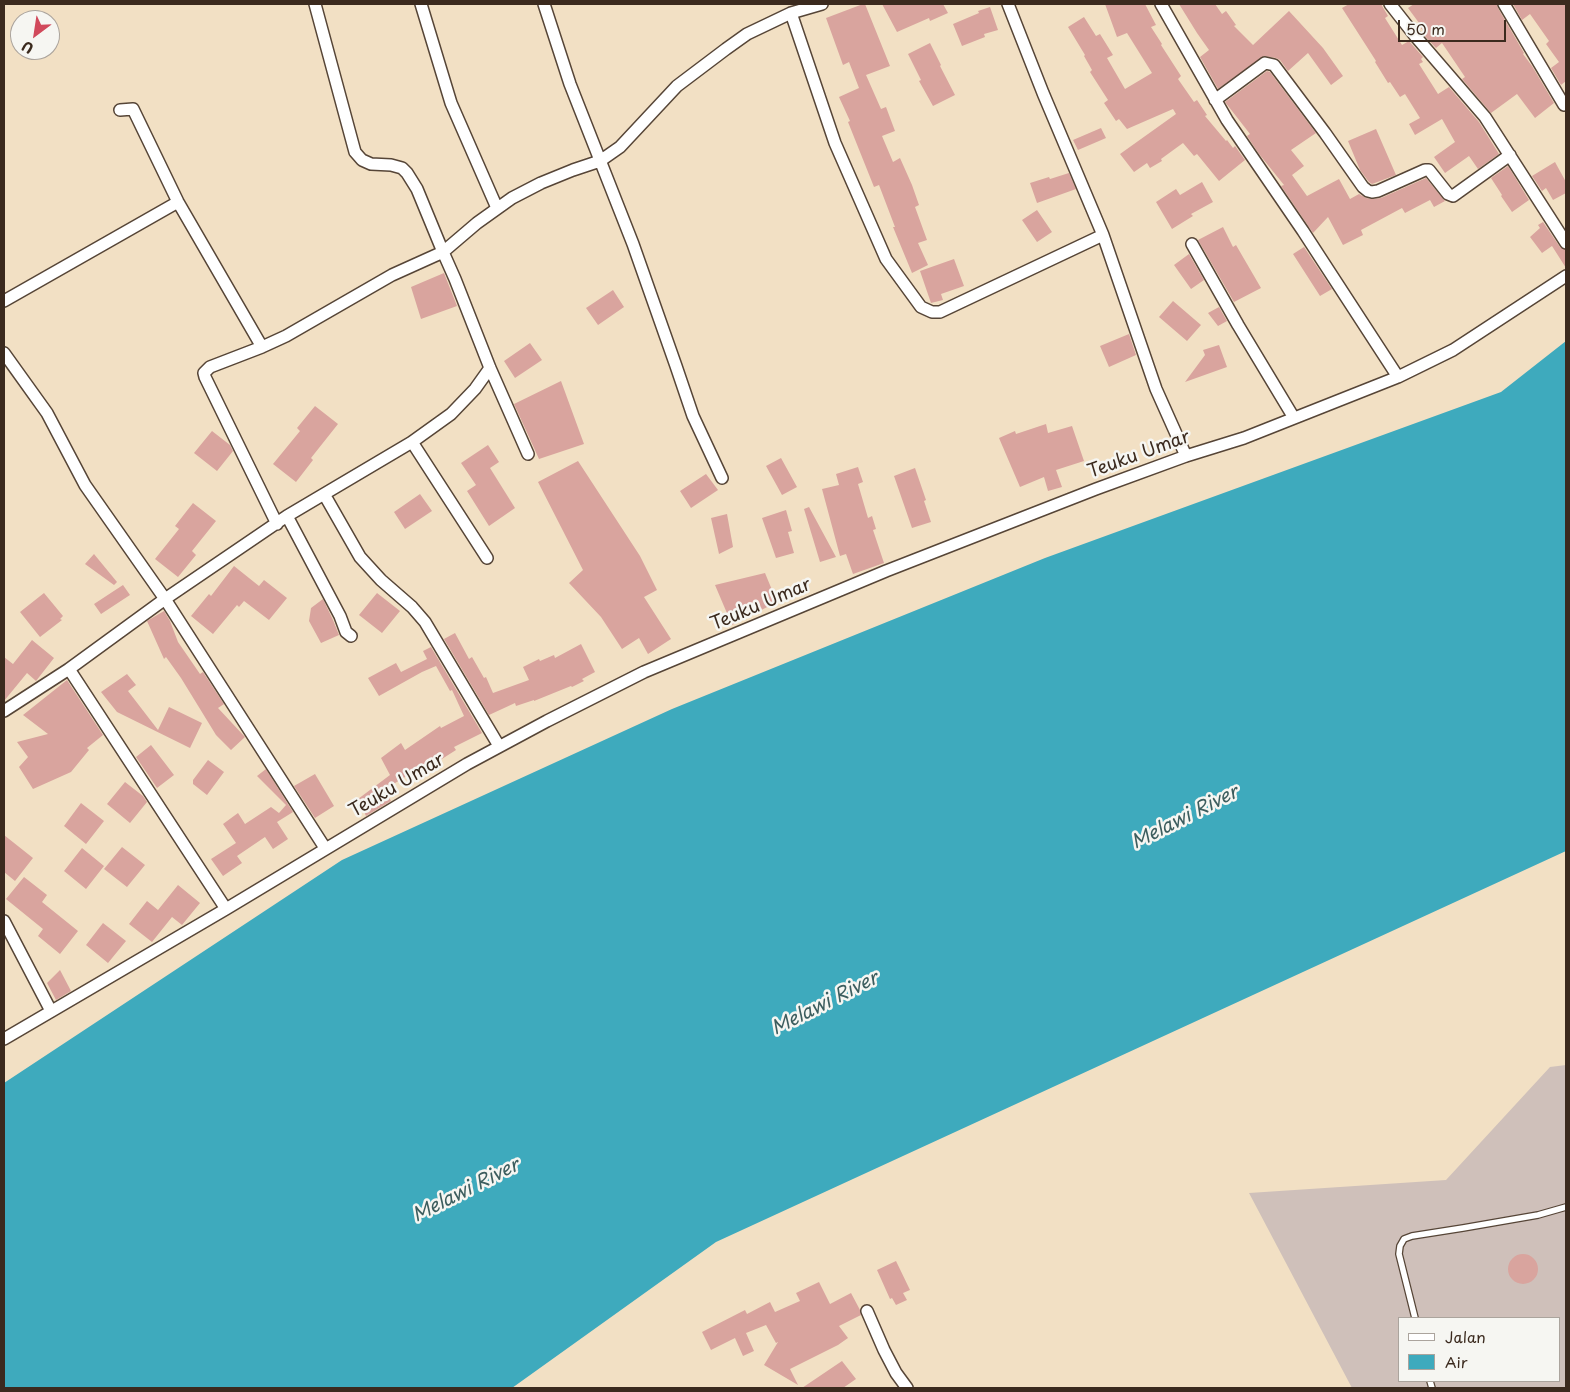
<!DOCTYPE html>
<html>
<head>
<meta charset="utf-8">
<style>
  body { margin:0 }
  #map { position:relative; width:1570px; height:1392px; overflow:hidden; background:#f2e0c4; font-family:"Playpen Sans",sans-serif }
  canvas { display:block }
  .frame { position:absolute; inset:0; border:5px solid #3b2a1e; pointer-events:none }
  .legend { position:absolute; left:1398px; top:1317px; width:162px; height:65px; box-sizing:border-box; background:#f6f6f2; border:1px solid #aba49d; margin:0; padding:6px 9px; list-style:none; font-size:15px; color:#3b2a1e }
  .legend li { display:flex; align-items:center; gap:10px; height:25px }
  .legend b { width:25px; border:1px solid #aba49d }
  .north { position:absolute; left:10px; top:10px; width:50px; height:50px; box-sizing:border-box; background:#f6f6f2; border:1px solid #aba49d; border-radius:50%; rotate:211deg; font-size:14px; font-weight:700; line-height:20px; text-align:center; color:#3b2a1e }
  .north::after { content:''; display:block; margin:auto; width:18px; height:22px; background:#d1495b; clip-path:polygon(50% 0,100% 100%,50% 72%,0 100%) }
  .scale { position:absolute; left:1398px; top:20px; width:108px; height:22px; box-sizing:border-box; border:2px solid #3b2a1e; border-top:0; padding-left:6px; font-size:15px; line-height:18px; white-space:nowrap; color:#3b2a1e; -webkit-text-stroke:4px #f6f6f2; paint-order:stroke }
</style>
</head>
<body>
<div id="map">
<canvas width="1570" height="1392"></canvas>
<div class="frame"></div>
<ul class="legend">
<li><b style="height:6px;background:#fff"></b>Jalan</li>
<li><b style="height:14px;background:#3eaabd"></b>Air</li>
</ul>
<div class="north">U</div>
<div class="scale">50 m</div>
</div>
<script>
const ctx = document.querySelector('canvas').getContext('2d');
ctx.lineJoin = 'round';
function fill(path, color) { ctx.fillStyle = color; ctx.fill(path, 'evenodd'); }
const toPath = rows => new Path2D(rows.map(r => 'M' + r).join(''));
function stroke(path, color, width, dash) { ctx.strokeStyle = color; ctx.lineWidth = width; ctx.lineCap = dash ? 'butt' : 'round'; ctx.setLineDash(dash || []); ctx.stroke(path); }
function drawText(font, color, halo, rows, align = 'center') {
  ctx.font = font + ' "Playpen Sans",sans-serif'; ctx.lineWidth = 5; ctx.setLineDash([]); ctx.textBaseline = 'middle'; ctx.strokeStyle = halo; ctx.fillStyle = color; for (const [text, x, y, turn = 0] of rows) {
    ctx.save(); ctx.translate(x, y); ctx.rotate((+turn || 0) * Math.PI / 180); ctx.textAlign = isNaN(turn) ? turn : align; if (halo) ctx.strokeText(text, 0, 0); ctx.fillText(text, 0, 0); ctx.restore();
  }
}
fill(toPath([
  [1566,1065,1566,1388,1352,1388,1249,1193,1446,1180,1550,1067],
  [1399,1318,1559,1318,1559,1381,1399,1381]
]), '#cfc0ba');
fill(toPath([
  [1566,341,1566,851,716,1242,512,1388,4,1388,4,1083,342,860,672,709,1045,558,1501,392]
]), '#3eaabd');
fill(toPath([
  [863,4,865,4,890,66,866,75,881,109,886,107,895,131,882,136,893,162,900,158,912,185,919,205,915,207,927,240,918,243,928,265,912,273,893,227,895,227,879,185,874,187,848,122,850,121,839,97,859,88,849,62,843,65,826,18],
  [882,4,943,4,948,13,930,21,929,18,897,32],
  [1105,4,1145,4,1156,25,1151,27,1162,44,1161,45,1181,76,1178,79,1194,102,1197,100,1207,115,1205,116,1226,141,1227,140,1233,148,1235,146,1245,160,1219,181,1197,154,1194,156,1183,143,1161,159,1162,161,1150,168,1147,163,1134,172,1120,154,1176,114,1173,109,1127,129,1119,119,1116,121,1104,103,1108,100,1090,72,1092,70,1084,56,1085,55,1068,27,1084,17,1096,36,1100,34,1113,55,1107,58,1125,89,1152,73,1127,33,1117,37],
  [1179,4,1215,4,1222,14,1226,11,1236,25,1234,26,1253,45,1289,11,1323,48,1343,76,1331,85,1308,53,1288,71,1280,60,1276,58,1264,56,1218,89,1200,57,1209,50,1197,33],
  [1349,4,1381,4,1388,16,1385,18,1402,45,1409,41,1423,57,1421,59,1423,62,1419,64,1438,94,1449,87,1479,122,1499,154,1478,169,1469,156,1445,173,1434,157,1455,142,1442,119,1415,135,1409,124,1420,118,1405,94,1400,97,1390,82,1388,83,1375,62,1376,61,1342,8],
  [1414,4,1497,4,1498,8,1524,53,1523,54,1532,66,1554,103,1535,118,1517,94,1491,113,1462,79,1465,77,1442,43,1436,48,1422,33,1424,32,1421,28,1422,27,1408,8],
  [1513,4,1566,4,1566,81,1561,85,1551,68,1559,62,1546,44,1549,41,1530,14,1522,20],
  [990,7,998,30,984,34,985,37,962,46,953,24,979,13,978,11],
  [930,43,941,65,940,66,955,95,933,106,919,81,921,80,908,54],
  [1267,71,1270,72,1316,133,1291,150,1304,166,1292,175,1307,196,1339,179,1350,199,1359,194,1366,198,1373,199,1381,198,1426,178,1445,201,1434,207,1430,200,1405,213,1402,208,1361,230,1363,235,1343,245,1328,217,1313,233,1281,186,1284,185,1259,154,1247,136,1250,134,1225,102],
  [1101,128,1106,138,1078,150,1073,140],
  [1376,129,1396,175,1372,184,1369,182,1360,170,1348,141],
  [1555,162,1566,182,1566,193,1553,200,1546,188,1542,191,1532,176],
  [1508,166,1529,200,1512,212,1501,196,1502,195,1491,178],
  [1069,173,1076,189,1037,203,1030,183,1049,177,1050,179],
  [1202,182,1213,202,1191,214,1193,216,1172,229,1156,202,1176,189,1180,195],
  [1037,210,1052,232,1037,242,1022,220],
  [1543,222,1560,247,1566,250,1566,268,1552,246,1542,253,1530,237,1540,228,1538,225],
  [1223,227,1233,247,1236,245,1261,288,1234,302,1198,240],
  [1304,247,1332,289,1320,296,1293,254],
  [1189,254,1204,280,1191,289,1174,265],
  [954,259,964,286,941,294,943,300,931,303,920,271],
  [444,273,457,306,421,319,411,287],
  [613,290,624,307,598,325,586,308],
  [1173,301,1201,325,1187,341,1159,317],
  [1219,307,1227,321,1218,326,1208,313],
  [1129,334,1136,355,1109,367,1100,346],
  [530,343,542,360,515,378,504,361],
  [1219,345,1227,367,1185,382,1205,355,1203,350],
  [561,381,584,444,539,459,514,404],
  [315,406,338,424,311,458,313,460,296,482,273,464,300,431,297,428],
  [1046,424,1048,433,1072,426,1084,461,1056,470,1062,487,1048,491,1044,477,1020,487,999,438,1015,431,1016,434],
  [212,431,230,445,233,451,217,471,194,453],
  [488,445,499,462,490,468,515,508,489,526,467,491,476,485,461,463],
  [781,458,797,487,782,495,766,466],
  [578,461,640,556,657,590,644,597,671,639,648,654,639,638,622,649,601,617,569,583,583,570,538,482],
  [858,467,863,482,858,484,868,518,872,516,876,529,873,530,884,563,853,574,846,554,840,556,822,489,839,485,836,474],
  [915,468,926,500,924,501,931,522,912,528,894,476],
  [706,474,718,490,691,508,680,491],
  [420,494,432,511,405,529,394,512],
  [193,503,216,521,192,551,196,555,178,577,155,559,179,529,175,526],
  [809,507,836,557,820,562,804,509],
  [786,510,792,531,788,532,794,553,776,558,762,518],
  [727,514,733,547,719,554,711,518],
  [94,554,117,582,114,585,85,564],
  [234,566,259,586,264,580,287,598,269,620,244,601,239,607,237,605,213,634,191,616,209,594,211,596],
  [765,573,777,602,732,625,715,585],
  [123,585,130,595,101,614,94,604],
  [44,593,63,616,60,619,62,620,40,637,20,612],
  [377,593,400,611,382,633,359,615],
  [323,599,333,620,339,635,321,643,309,621,311,608],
  [164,611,170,621,178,642,200,674,203,672,224,704,218,708,245,737,231,750,216,735,181,678,166,657,164,659,147,621],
  [455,633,469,659,472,657,484,678,486,677,493,693,529,680,523,667,539,659,540,661,554,655,555,658,581,644,595,672,582,679,584,681,572,687,571,686,534,701,534,700,516,706,515,703,489,715,444,639],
  [32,640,54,658,36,681,27,673,4,701,4,657,13,664],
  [431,647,482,733,454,747,456,750,434,764,432,761,385,789,391,801,366,816,358,799,390,775,381,758,401,743,405,750,440,726,441,728,464,716,452,690,450,691,436,666,422,672,379,696,368,678,396,663,401,672,427,659,423,651],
  [127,674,136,685,128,691,158,730,169,707,202,723,190,748,117,712,101,692],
  [67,680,103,735,87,748,89,750,71,772,33,789,19,767,28,757,17,742,48,734,23,715],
  [151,745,174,775,157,788,136,757],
  [208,760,224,772,207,795,193,784,193,780],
  [266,769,293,812,277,822,288,839,273,849,265,837,237,856,242,863,223,876,211,859,236,843,223,824,238,813,245,824,271,807,279,813,286,805,257,776],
  [315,774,334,806,315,818,294,786],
  [125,782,143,796,147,802,130,823,107,804],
  [81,803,104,821,86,844,64,826],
  [4,835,33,858,15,881,4,872],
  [122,847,145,865,127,887,104,869],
  [82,848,104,866,86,889,64,871],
  [24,877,47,895,42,902,78,931,60,954,38,936,43,929,6,899],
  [178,885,200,903,182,925,172,917,152,942,129,924,147,901,158,910],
  [103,923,126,941,108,963,86,945],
  [60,970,71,991,56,1000,47,983],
  '1508 1269a15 15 0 1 1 30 0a15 15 0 1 1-30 0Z',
  [896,1261,910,1290,903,1293,907,1300,896,1305,892,1298,890,1299,877,1270],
  [819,1282,830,1304,851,1293,860,1310,861,1315,839,1326,848,1338,838,1345,790,1369,798,1385,764,1365,778,1342,776,1343,766,1325,746,1333,754,1351,743,1356,735,1338,711,1350,702,1332,745,1310,747,1314,770,1302,775,1312,800,1301,796,1293],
  [842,1361,856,1379,843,1388,802,1388]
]), '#d9a49e');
const lane = toPath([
  [1415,1318,1399,1254,1400,1246,1404,1239,1412,1236,1463,1228,1538,1215,1566,1207],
  [1430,1381,1432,1388]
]);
const street = toPath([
  [421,4,451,103,497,208],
  [544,4,570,84,633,244,676,366,693,416,722,478],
  [1008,4,1043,93,1103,235,1156,389,1186,456],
  [1161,4,1227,120,1303,231,1398,377],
  [1390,4,1416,37,1485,117,1566,243],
  [1504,4,1564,105],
  [791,13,835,143,886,259,921,307,932,312,940,312,1103,235],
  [1215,100,1265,63,1274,65,1325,133,1363,187,1368,191,1372,192,1378,191,1425,170,1429,170,1448,194,1453,196,1510,155],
  [120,110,133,109,178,202,262,347,210,367,204,373,205,377,277,524],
  [1192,244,1238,325,1294,418],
  [4,301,178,202],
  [262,347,286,336,392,275,443,252,417,189,407,173,402,168,391,165,371,164,362,160,355,152,315,4],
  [4,353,47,413,85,485,165,599,325,848],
  [412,442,451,414,475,389,490,368],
  [528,454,490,368,455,279,443,252,477,223,512,198,541,183,573,170,600,161,620,147,677,86,726,49,747,34,791,13,822,4],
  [324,494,360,557,381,580,412,607,425,622,499,746],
  [287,516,340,616,346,632,351,636],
  [4,711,69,669],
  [226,909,69,669,165,599,287,516,412,442,487,558],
  [4,921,51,1011],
  [4,1039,226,909,467,764,547,721,644,672,886,571,1096,489,1186,456,1244,438,1398,377,1453,350,1566,276],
  [867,1311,884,1350,896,1373,907,1388]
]);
stroke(lane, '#564537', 8);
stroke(street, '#564537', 14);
stroke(lane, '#fff', 5.5);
stroke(street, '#fff', 11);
drawText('18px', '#3b2a1e', '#f6f6f2', [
  ["Teuku Umar",1139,455,-20],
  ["Teuku Umar",761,605,-23],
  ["Teuku Umar",397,786,-31]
]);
drawText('italic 19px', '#3c5d5e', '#f6f6f2', [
  ["Melawi River",1185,818,-27],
  ["Melawi River",825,1004,-27],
  ["Melawi River",466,1191,-27]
]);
</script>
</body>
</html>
